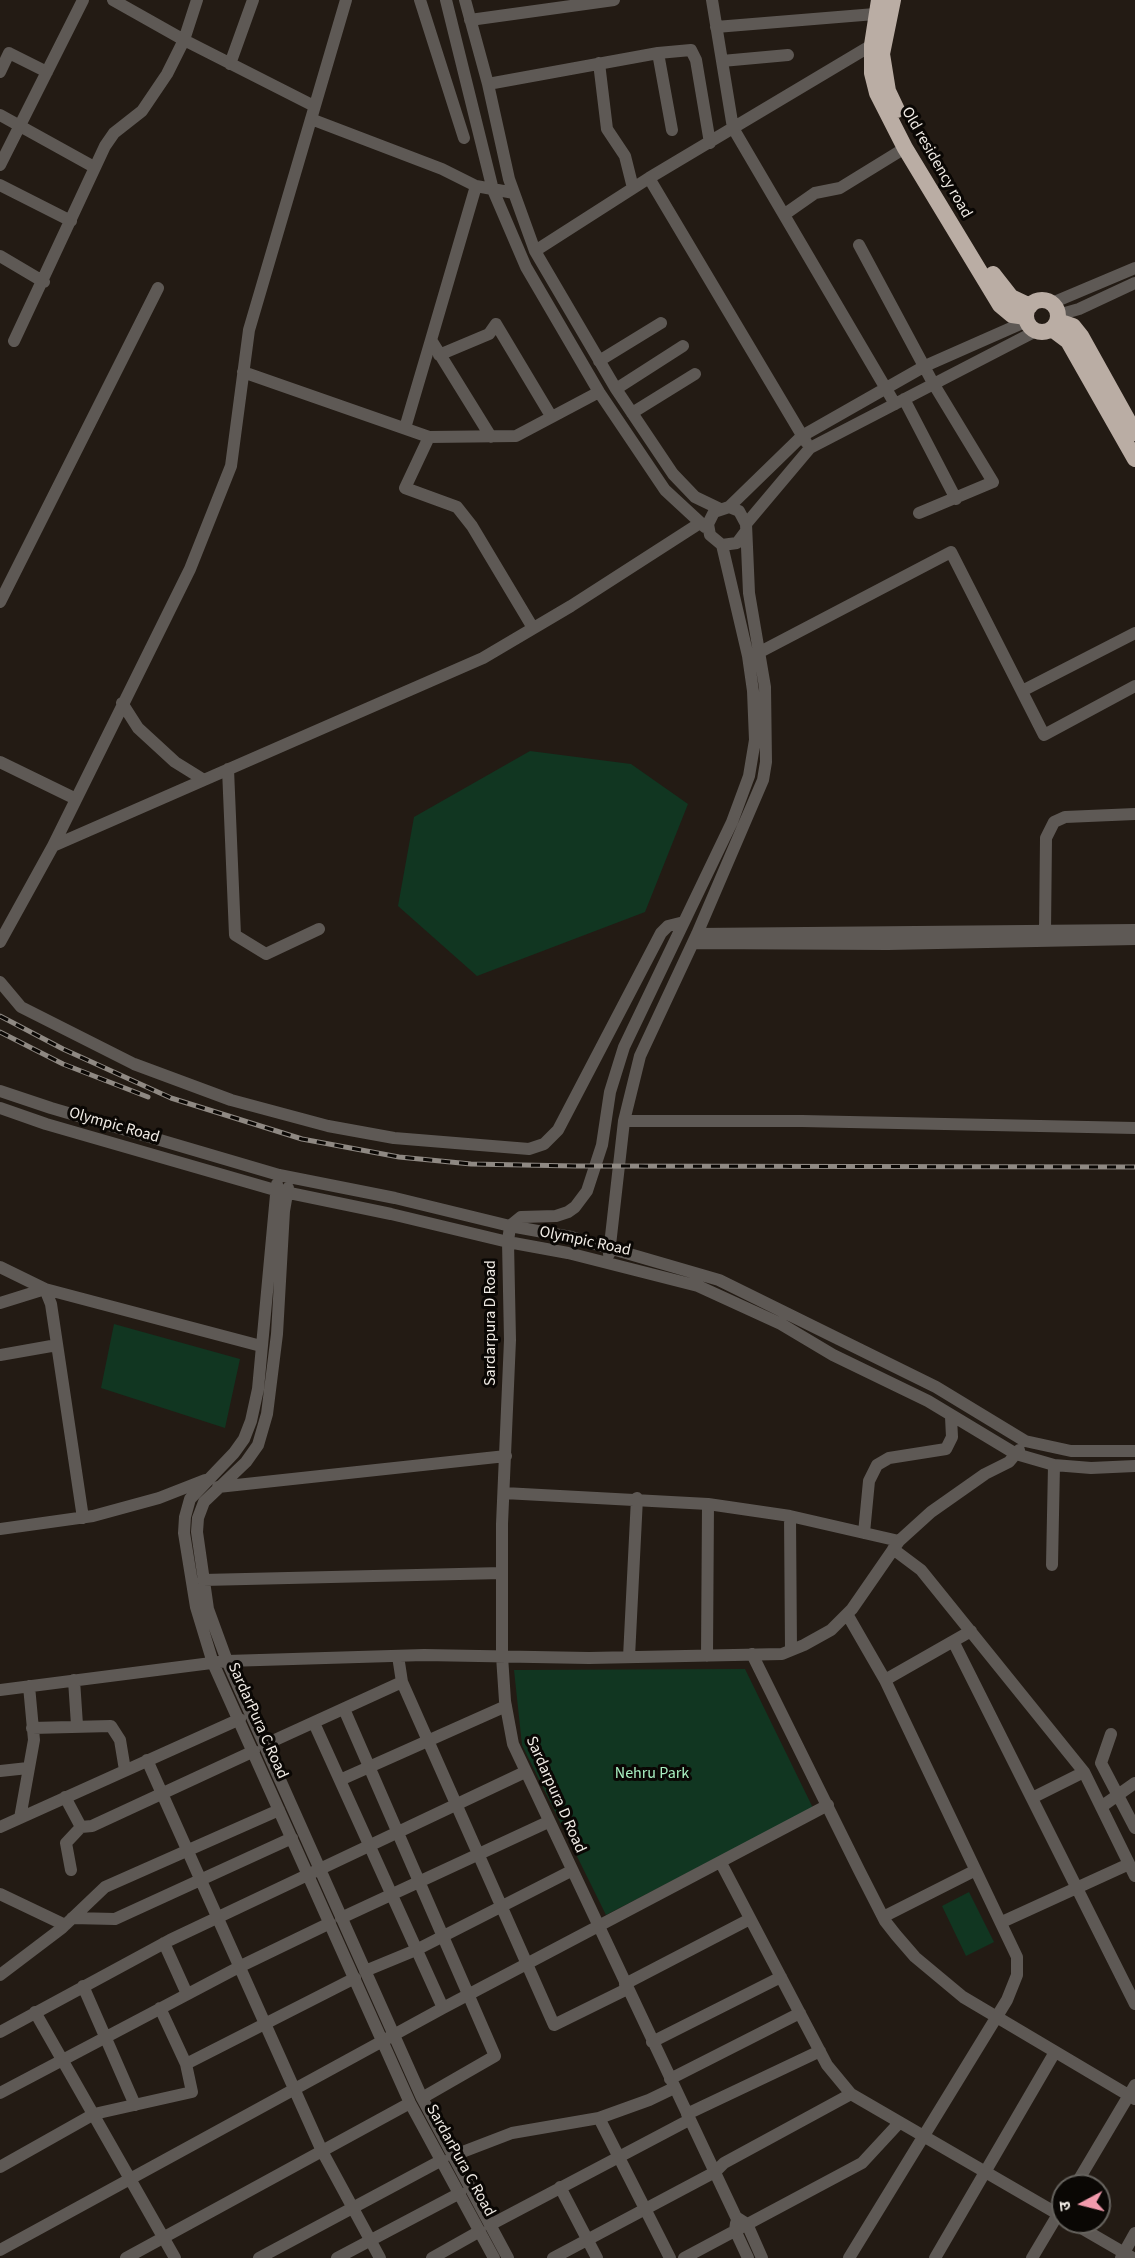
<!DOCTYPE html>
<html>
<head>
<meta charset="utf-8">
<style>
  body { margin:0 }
  #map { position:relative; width:1135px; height:2258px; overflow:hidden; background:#231b14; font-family:"Source Sans 3","Noto Sans Devanagari",sans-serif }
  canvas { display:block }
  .north { position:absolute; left:1051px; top:2174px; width:60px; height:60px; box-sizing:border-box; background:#0a0704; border:2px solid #66635e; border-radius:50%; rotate:263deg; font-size:16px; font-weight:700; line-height:24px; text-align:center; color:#f1ece6 }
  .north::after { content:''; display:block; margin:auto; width:21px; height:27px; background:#f29aac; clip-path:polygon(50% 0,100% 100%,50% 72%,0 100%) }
</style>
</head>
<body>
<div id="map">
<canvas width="1135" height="2258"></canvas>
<div class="north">उ</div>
</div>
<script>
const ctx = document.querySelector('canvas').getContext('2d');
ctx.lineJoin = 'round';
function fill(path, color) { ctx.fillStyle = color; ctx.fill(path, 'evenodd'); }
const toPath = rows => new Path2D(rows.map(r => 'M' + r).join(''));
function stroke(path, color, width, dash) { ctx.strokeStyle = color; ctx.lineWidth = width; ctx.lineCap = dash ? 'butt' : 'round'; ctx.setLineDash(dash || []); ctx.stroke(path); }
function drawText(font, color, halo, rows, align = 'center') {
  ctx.font = font + ' "Source Sans 3",sans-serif'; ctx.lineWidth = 6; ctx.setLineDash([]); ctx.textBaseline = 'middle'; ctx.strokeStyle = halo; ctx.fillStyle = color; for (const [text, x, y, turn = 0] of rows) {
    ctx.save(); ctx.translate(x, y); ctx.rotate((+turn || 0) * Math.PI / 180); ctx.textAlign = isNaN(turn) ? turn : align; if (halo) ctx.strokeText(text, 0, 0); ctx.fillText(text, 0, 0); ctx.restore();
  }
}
fill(toPath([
  [530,751,631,764,688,804,645,912,477,976,398,906,414,817],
  [114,1324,240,1359,225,1428,101,1388],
  [745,1669,813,1808,606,1915,522,1745,514,1670],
  [969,1892,994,1942,966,1956,942,1906]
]), '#113621');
stroke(toPath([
  [113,0,184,40,314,106],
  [420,0,464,138],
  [446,0,493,190,526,267,599,392,665,490,705,527],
  [465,0,488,84,509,179,535,251,616,389,673,474,695,497,720,509],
  [712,0,733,128,895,404],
  [470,20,614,0],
  [716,27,875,14],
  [658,53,672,130],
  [722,61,788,55],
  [599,63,607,129,625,156,633,188],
  [230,64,253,0],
  [0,72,9,53,47,72],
  [488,84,658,53,691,50,696,60,710,143],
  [0,115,94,167],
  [311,119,442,169,476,186,514,193],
  [0,165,83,0],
  [649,178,806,442],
  [0,185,71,221],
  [476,186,431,340,491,437],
  [785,214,815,193,840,188,905,148],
  [859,245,933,383,993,482,919,513],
  [535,251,649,178,872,45],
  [0,256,44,282],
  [1052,303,1135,268],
  [1058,315,1079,309,1135,283],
  [14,341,105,146,114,133,142,111,167,74,184,40,197,0],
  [439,355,489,334,496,324,551,416],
  [599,361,661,323],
  [243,372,429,437,516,436,599,392],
  [616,389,683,346],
  [904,399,956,499],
  [632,413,695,374],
  [405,428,431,340],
  [429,437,405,488,457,507,472,526,533,628],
  [729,507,802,436,925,366,1027,321],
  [746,524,810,448,1036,331],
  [722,545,748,656,753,691,755,740,749,776,732,822,624,1047,610,1092,602,1145,587,1191,575,1207,568,1212,556,1216,521,1217,510,1226,508,1242,510,1340,502,1524,502,1656,505,1701,513,1744,736,2217,747,2224,762,2258],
  [0,602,158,288],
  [760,652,951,552,1044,735,1135,686],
  [1022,691,1135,633],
  [122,703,138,728,175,762,204,780],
  [0,762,76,799],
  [228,769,235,935,266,954,319,929],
  [53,846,483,658,571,606,700,523],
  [1045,932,1046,838,1054,822,1065,817,1135,814],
  [697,934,1135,930],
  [0,942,53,846,190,569,231,466,249,330,346,0],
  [693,943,888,944,1135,939],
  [0,982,21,1007,134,1064,231,1100,328,1126,394,1138,529,1149,544,1144,558,1130,661,933,668,926,684,922],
  [0,1091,51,1108,279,1175,395,1198,510,1226,571,1237,719,1280,936,1387,1025,1441,1071,1451,1135,1451],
  [0,1108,46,1124,275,1190,391,1214,508,1242,568,1253,698,1286,781,1324,833,1355,928,1401,1016,1454,1054,1465,1091,1468,1135,1466],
  [624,1121,802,1121,1135,1128],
  [277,1184,258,1389,251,1421,244,1439,234,1453,190,1499,185,1517,184,1533,196,1607,213,1663,410,2103,494,2258],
  [288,1188,284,1211,277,1334,267,1414,258,1445,246,1462,204,1502,198,1518,197,1532,208,1609,227,1661,422,2098,508,2258],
  [609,1254,624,1121,640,1056,697,934,763,780,766,762,765,687,749,593,746,524,739,511,729,507,714,512,708,524,710,535,722,545,737,543,746,531],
  [0,1267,45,1289,0,1303],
  [45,1289,51,1304,83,1518],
  [45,1289,261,1346],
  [0,1355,57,1345],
  [218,1487,506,1456],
  [504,1493,708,1504,790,1516,899,1541],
  [790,1516,791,1650],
  [0,1529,93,1516,159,1498,205,1480],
  [864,1533,869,1481,877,1465,889,1458,946,1449,952,1437,951,1417],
  [893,1549,921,1570,1084,1772,1135,1876],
  [1052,1565,1054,1465],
  [203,1580,502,1573],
  [847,1614,885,1680,1017,1957,1017,1975,1007,2000,849,2258],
  [954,1643,1135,2004],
  [752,1654,859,1870,885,1921,896,1935,915,1957,963,1997,1135,2099],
  [398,1656,402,1682,554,2025,627,1989],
  [707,1656,708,1504],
  [629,1657,637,1498],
  [74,1680,77,1725],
  [885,1680,971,1631],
  [0,1690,227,1661,424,1655,589,1658,782,1654,804,1645,831,1630,852,1609,899,1541,931,1512,985,1474,1009,1462,1019,1450],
  [344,1709,495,2056,422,2098],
  [314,1723,443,2008],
  [32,1728,111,1726,120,1740,125,1770],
  [1111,1734,1101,1763,1135,1828],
  [264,1745,402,1682],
  [147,1760,322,2151,380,2258],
  [0,1771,28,1768],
  [340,1780,506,1706],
  [65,1797,81,1827,92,1826,254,1751],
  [1032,1798,1084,1772],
  [1101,1807,1135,1783],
  [20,1818,34,1740,29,1686],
  [0,1827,240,1719],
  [721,1863,827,2065,851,2094,1063,2217],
  [71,1870,66,1843,81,1827],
  [0,1894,65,1925],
  [883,1917,972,1872],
  [72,1918,115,1919,292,1838],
  [341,1918,548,1822],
  [1002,1922,1129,1864],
  [164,1943,187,1994],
  [365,1971,416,1950,571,1871],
  [0,1975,62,1928,105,1887,279,1810],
  [625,1984,750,1919],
  [83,1986,135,2105],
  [35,2012,175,2258],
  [0,2032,170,1940,525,1772],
  [652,2042,781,1977],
  [186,2064,355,1978],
  [670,2079,800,2013],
  [0,2093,241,1966,330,1923],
  [687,2114,820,2051],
  [599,2118,649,2100,674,2088],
  [452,2156,512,2133,599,2118,670,2258],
  [0,2167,94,2114,192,2092,186,2064,160,2008],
  [1075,2186,1135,2085],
  [560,2187,597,2258],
  [1071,2222,1133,2258],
  [736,2223,735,2230,748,2258],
  [490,2225,689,2120],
  [0,2250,443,2008,828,1805],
  [126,2258,410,2103],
  [259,2258,442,2160],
  [337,2258,460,2193],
  [432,2258,480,2231],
  [553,2258,715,2172,724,2163,851,2094],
  [684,2258,862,2163,899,2123],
  [935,2258,1055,2052],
  [1032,2258,1063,2206],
  [1121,2258,1135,2233]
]), '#5e5955', 12);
stroke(toPath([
  [879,0,872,45,872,73,877,93,905,148,1000,305,1012,315,1026,317],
  [893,0,882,54,888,91,897,110],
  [993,274,1011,297,1030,306],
  '1026 316a16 16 0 1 1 32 0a16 16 0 1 1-32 0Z',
  [1058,321,1073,326,1081,336,1135,433],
  [1052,329,1068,341,1135,459]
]), '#baada4', 16);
const rail = toPath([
  [0,1016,63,1049,171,1098,302,1139,399,1157,471,1164,575,1166,1135,1167],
  [0,1032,63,1064,148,1097]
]);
stroke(rail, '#8f8983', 5);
stroke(rail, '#0a0704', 3, [9]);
drawText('16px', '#f1ece6', '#0a0704', [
  ["Old residency road",936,163,60],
  ["Olympic Road",114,1126,16],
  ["Olympic Road",585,1242,12],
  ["Sardarpura D Road",491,1323,-90],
  ["SardarPura C Road",257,1721,66],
  ["Sardarpura D Road",555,1795,66],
  ["SardarPura C Road",460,2161,61]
]);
drawText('16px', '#a9f1c2', '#0a0704', [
  ["Nehru Park",652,1774]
]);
</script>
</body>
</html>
